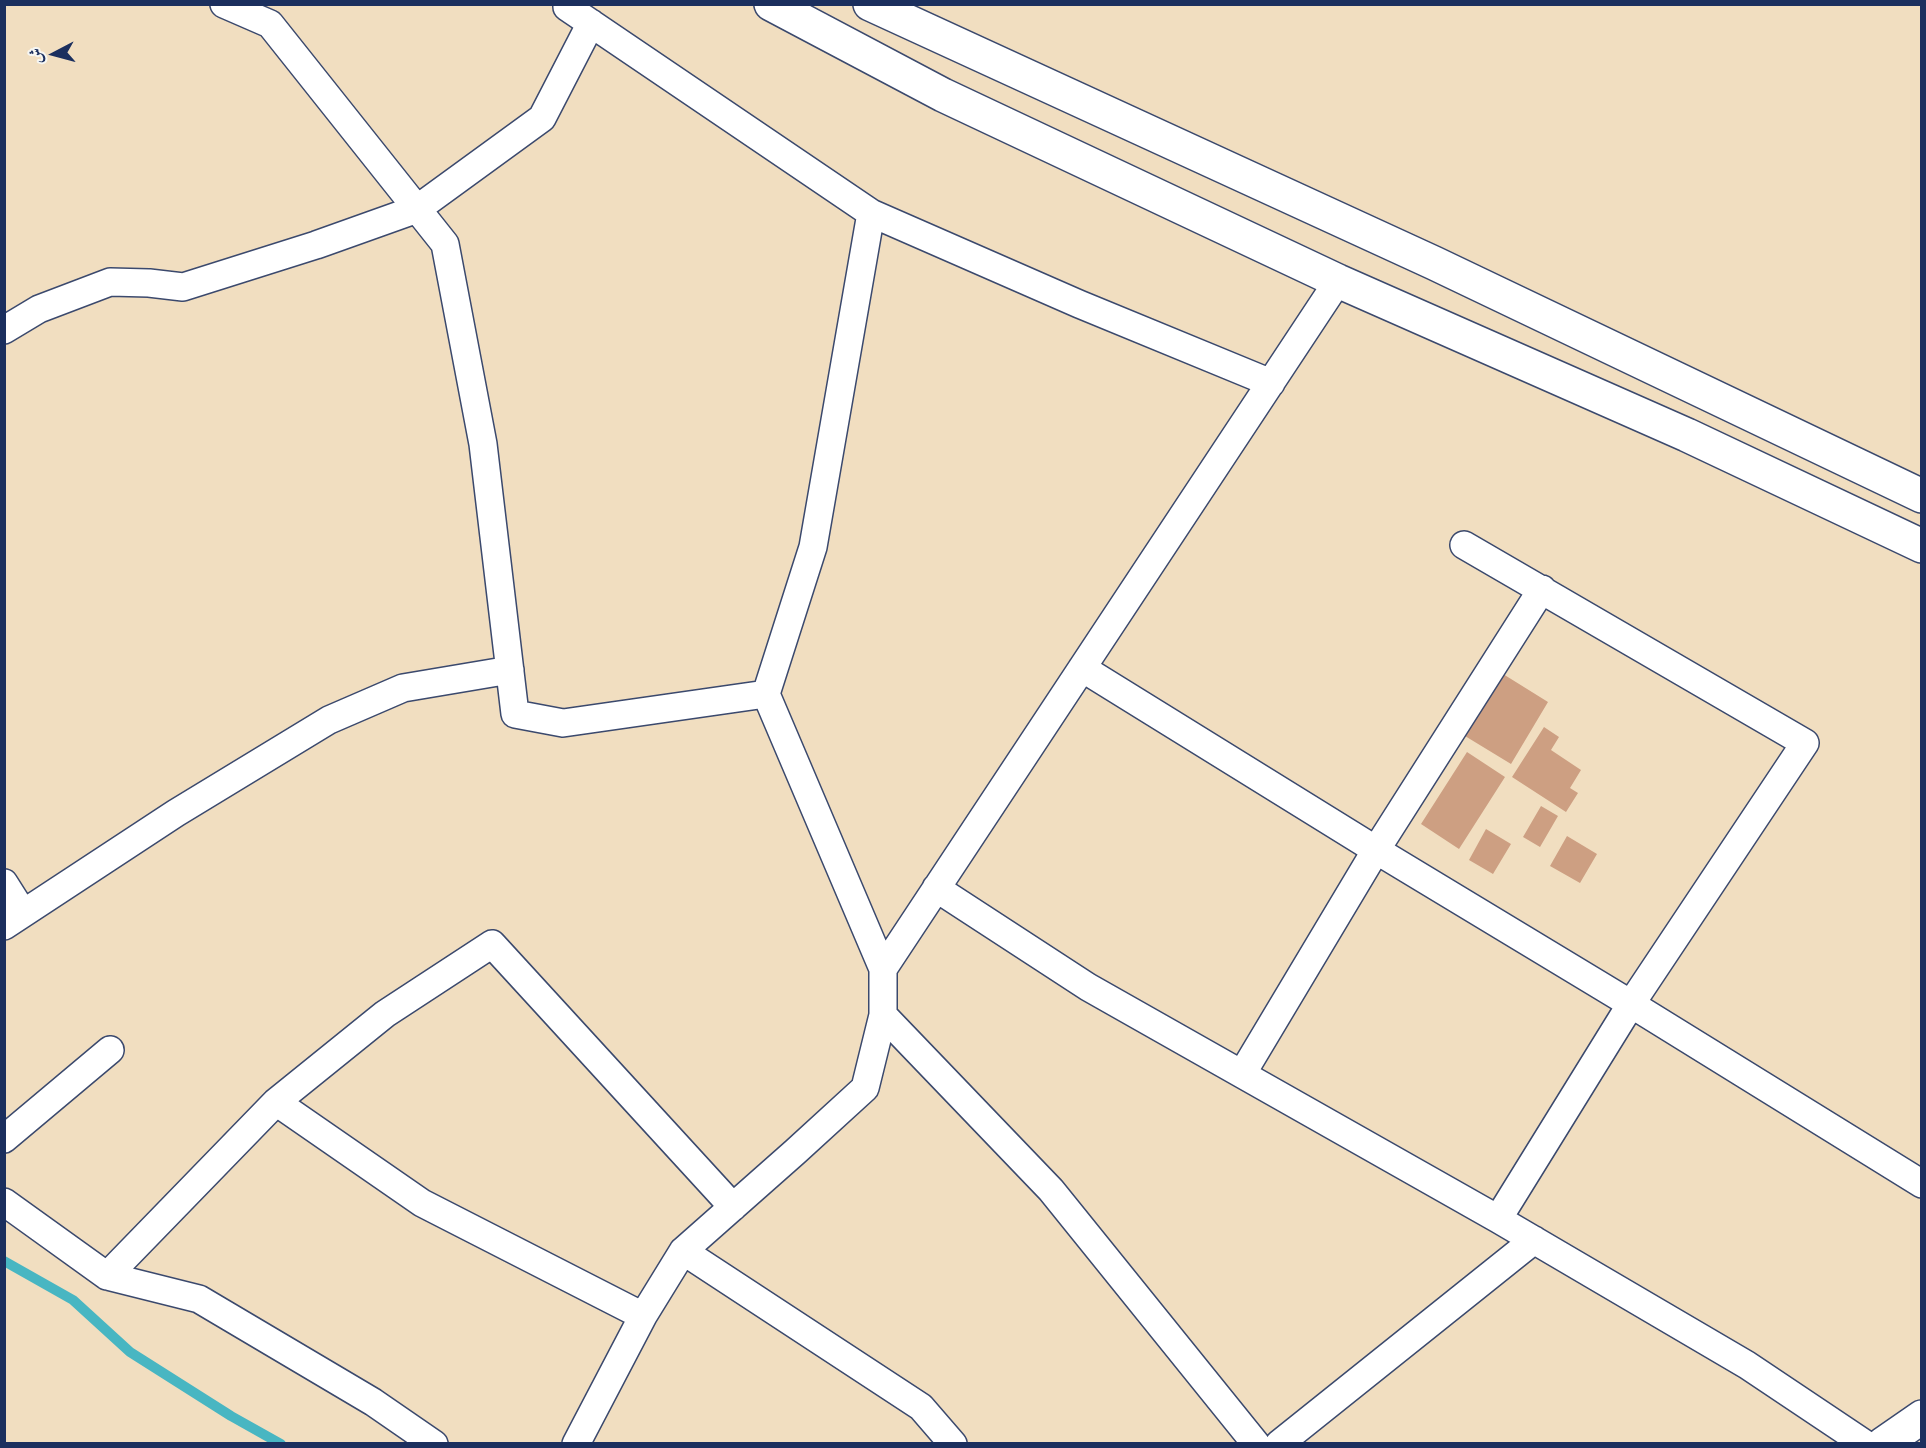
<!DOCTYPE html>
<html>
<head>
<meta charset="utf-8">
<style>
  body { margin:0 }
  #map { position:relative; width:1926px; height:1448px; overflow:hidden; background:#f1dec0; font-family:"IM FELL French Canon",Amiri,serif }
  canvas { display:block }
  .frame { position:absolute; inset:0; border:6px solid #1b2f5e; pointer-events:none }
  .north { position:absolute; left:24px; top:24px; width:60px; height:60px; -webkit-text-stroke:4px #f6f6f2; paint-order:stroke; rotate:264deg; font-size:16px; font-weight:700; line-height:24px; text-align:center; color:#1b2f5e }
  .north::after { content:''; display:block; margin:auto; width:21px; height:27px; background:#1b2f5e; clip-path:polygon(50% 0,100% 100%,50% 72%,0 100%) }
</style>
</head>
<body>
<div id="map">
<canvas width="1926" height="1448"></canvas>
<div class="frame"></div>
<div class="north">ش</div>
</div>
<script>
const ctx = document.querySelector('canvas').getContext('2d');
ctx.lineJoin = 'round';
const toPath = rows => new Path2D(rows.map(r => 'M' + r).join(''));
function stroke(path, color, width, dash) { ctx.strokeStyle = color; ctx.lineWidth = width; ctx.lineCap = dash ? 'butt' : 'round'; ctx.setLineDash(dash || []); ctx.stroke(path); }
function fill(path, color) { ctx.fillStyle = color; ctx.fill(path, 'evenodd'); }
stroke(toPath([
  [4,1261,73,1300,130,1352,231,1416,281,1444]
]), '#48b6c2', 10);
fill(toPath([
  [1503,674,1548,702,1511,764,1465,736],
  [1544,727,1559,737,1551,750,1581,770,1570,788,1578,793,1566,812,1512,777],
  [1467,752,1505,777,1459,849,1421,824],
  [1541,806,1558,816,1540,847,1523,837],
  [1486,829,1511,844,1493,874,1469,860],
  [1567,836,1597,854,1580,883,1550,866]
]), '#cd9f82');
const minor = toPath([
  [224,4,270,24,445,244,483,444,515,714,563,723,766,694],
  [567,4,567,7,871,213,1079,304,1271,383],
  [4,330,39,309,110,282,149,283,183,287,316,245,417,209,542,118,591,23],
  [1464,545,1805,743,1631,1004,1498,1219],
  [1082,668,1376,850,1631,1004,1922,1184],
  [4,883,23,913],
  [936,888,1088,987,1498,1219,1747,1365,1865,1444],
  [4,926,176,813,329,720,403,688,510,670],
  [883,969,1338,281],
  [883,1015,1051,1190,1256,1444],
  [1242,1074,1376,850,1542,589],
  [276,1102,422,1203,643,1316],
  [4,1139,110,1050],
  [4,1202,107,1276,199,1299,373,1402,434,1444],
  [683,1251,921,1407,953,1444],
  [107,1276,276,1102,385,1014,492,944,733,1207],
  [576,1444,643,1316,683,1251,795,1152,865,1088,883,1015,883,969,766,694,813,547,871,213],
  [1279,1444,1534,1240]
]);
const secondary = toPath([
  [1883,1444,1922,1417]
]);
const primary = toPath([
  [771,4,943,95,1338,281,1687,435,1922,546],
  [870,4,1434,263,1922,496]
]);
stroke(minor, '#3b496d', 30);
stroke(secondary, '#3b496d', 36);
stroke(primary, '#3b496d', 36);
stroke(minor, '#fff', 27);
stroke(secondary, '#fff', 33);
stroke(primary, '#fff', 33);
</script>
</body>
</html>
